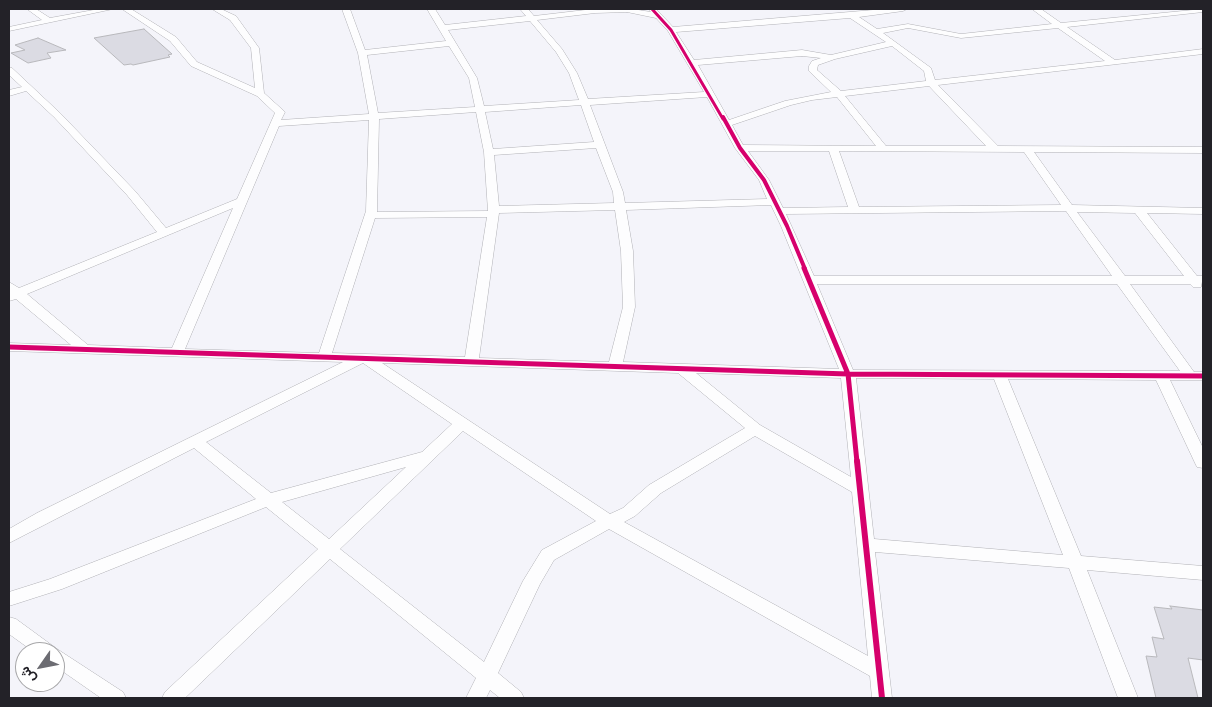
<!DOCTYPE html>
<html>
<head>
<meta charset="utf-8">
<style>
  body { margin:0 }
  #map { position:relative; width:1212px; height:707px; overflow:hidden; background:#f4f4fa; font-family:Bitter,Vazirmatn,serif }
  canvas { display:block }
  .frame { position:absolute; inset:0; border:10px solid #232228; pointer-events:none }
  .north { position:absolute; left:15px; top:642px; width:50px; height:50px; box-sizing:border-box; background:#fff; border:1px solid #a7a7a9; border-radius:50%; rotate:237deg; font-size:14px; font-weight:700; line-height:20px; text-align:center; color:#232228 }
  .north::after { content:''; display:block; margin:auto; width:18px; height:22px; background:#6c6c72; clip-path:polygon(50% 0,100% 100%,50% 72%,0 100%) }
</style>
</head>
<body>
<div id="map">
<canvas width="1212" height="707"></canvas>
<div class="frame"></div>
<div class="north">ش</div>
</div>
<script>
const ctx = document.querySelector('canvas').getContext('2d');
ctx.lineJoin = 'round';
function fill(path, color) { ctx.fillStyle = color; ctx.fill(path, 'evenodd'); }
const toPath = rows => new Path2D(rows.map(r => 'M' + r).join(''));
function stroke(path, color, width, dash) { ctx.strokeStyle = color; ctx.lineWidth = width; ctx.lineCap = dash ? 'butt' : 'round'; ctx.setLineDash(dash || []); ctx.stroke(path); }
const building = toPath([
  [144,29,172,54,168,55,170,57,133,65,131,64,124,65,94,38,144,29],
  [38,38,66,50,47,53,51,58,28,63,11,53,25,50,15,45,38,38],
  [1170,606,1203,610,1203,660,1188,658,1198,698,1156,698,1146,656,1157,657,1152,637,1164,639,1154,607,1172,609,1170,606]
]);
fill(building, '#dbdbe3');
stroke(building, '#b8b8bc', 1);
const street = toPath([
  [27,9,36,9,50,18,99,9,113,9,9,31,9,27,42,20,27,9],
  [122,9,131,9,176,37,197,62,255,88,251,48,230,20,212,9,221,9,236,16,259,48,264,93,285,112,281,120,369,114,358,53,342,9,350,9,365,50,446,41,427,9,435,9,445,25,526,16,520,9,528,9,534,16,594,9,632,9,651,12,648,9,656,9,673,27,885,9,907,9,903,11,859,17,877,29,908,24,961,34,1052,24,1032,9,1041,9,1061,23,1203,9,1203,12,1067,27,1115,60,1203,49,1203,54,938,85,998,146,1203,147,1203,153,1034,152,1072,205,1203,208,1203,214,1147,213,1197,276,1203,276,1201,287,1193,287,1190,284,1130,284,1194,372,1203,372,1203,380,1170,380,1203,448,1203,468,1197,467,1195,463,1156,380,1008,379,1081,556,1203,566,1203,580,1087,570,1138,698,1118,698,1069,568,875,552,892,698,872,698,870,676,609,529,554,560,540,584,498,673,521,692,524,698,500,698,490,690,486,698,466,698,476,678,330,559,185,698,162,698,165,692,318,549,266,507,62,589,9,606,9,592,50,579,256,499,194,448,9,543,9,529,37,513,343,362,9,351,9,343,71,345,16,299,9,301,9,282,19,288,157,232,127,195,54,117,26,91,9,96,9,90,22,87,9,75,9,67,12,68,60,113,135,191,166,228,237,199,275,113,257,96,191,66,170,41,122,9],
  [627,12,656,18,668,31,704,92,588,99,577,73,562,49,537,20,595,13,627,12],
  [850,18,886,42,831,55,802,50,694,60,676,32,850,18],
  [530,21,556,52,569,73,579,100,484,106,477,78,448,30,530,21],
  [908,28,961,38,1058,28,1105,61,935,80,931,68,883,33,908,28],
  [449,46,469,78,475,107,378,113,367,55,449,46],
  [892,46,924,71,926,81,841,91,817,70,818,65,835,59,892,46],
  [802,56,821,58,812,61,809,66,809,71,831,92,785,101,729,120,698,65,802,56],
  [929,86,986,146,886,146,845,96,929,86],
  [707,97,735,148,759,180,767,199,625,203,623,192,590,105,707,97],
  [837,97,876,146,743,145,732,125,791,105,812,100,837,97],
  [581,105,594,142,493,149,485,112,581,105],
  [476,112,484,152,488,211,377,212,379,119,476,112],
  [369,120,366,211,319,353,185,349,279,126,369,120],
  [596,148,613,192,614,203,499,206,494,155,596,148],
  [748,151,829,151,848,207,783,208,769,180,748,151],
  [839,151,1024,152,1061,205,859,207,839,151],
  [771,205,781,226,839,369,623,362,635,307,633,251,626,210,771,205],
  [233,208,172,348,88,345,27,294,233,208],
  [615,210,621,251,623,307,609,362,479,358,499,213,615,210],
  [1066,211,1112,276,814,276,786,214,1066,211],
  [1077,212,1135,213,1184,276,1125,276,1077,212],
  [487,217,465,357,332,353,375,218,487,217],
  [817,284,1117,284,1180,371,853,370,817,284],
  [363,363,452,424,422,452,271,493,206,442,363,363],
  [382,363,678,373,745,428,649,485,623,508,610,514,382,363],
  [696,373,841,378,851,477,760,425,696,373],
  [856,378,994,379,1063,555,874,539,856,378],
  [463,431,596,521,542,550,523,581,484,662,340,549,463,431],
  [755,436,852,492,868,656,624,522,635,516,661,493,755,436],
  [406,467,329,539,282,502,406,467],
  [9,617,16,619,57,649,123,692,126,698,101,698,55,666,55,652,34,652,9,634,9,617]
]);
stroke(street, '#b1b1b6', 1);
fill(street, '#fdfdfe');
stroke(toPath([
  [652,9,671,30,723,119]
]), '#d6006c', 3);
stroke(toPath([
  [723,117,740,148,764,180,787,226,805,269]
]), '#d6006c', 4);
stroke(toPath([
  [804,268,848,374,857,462],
  [9,347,848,374,1203,376]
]), '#d6006c', 5);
stroke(toPath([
  [857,461,882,698]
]), '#d6006c', 6);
</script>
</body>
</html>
